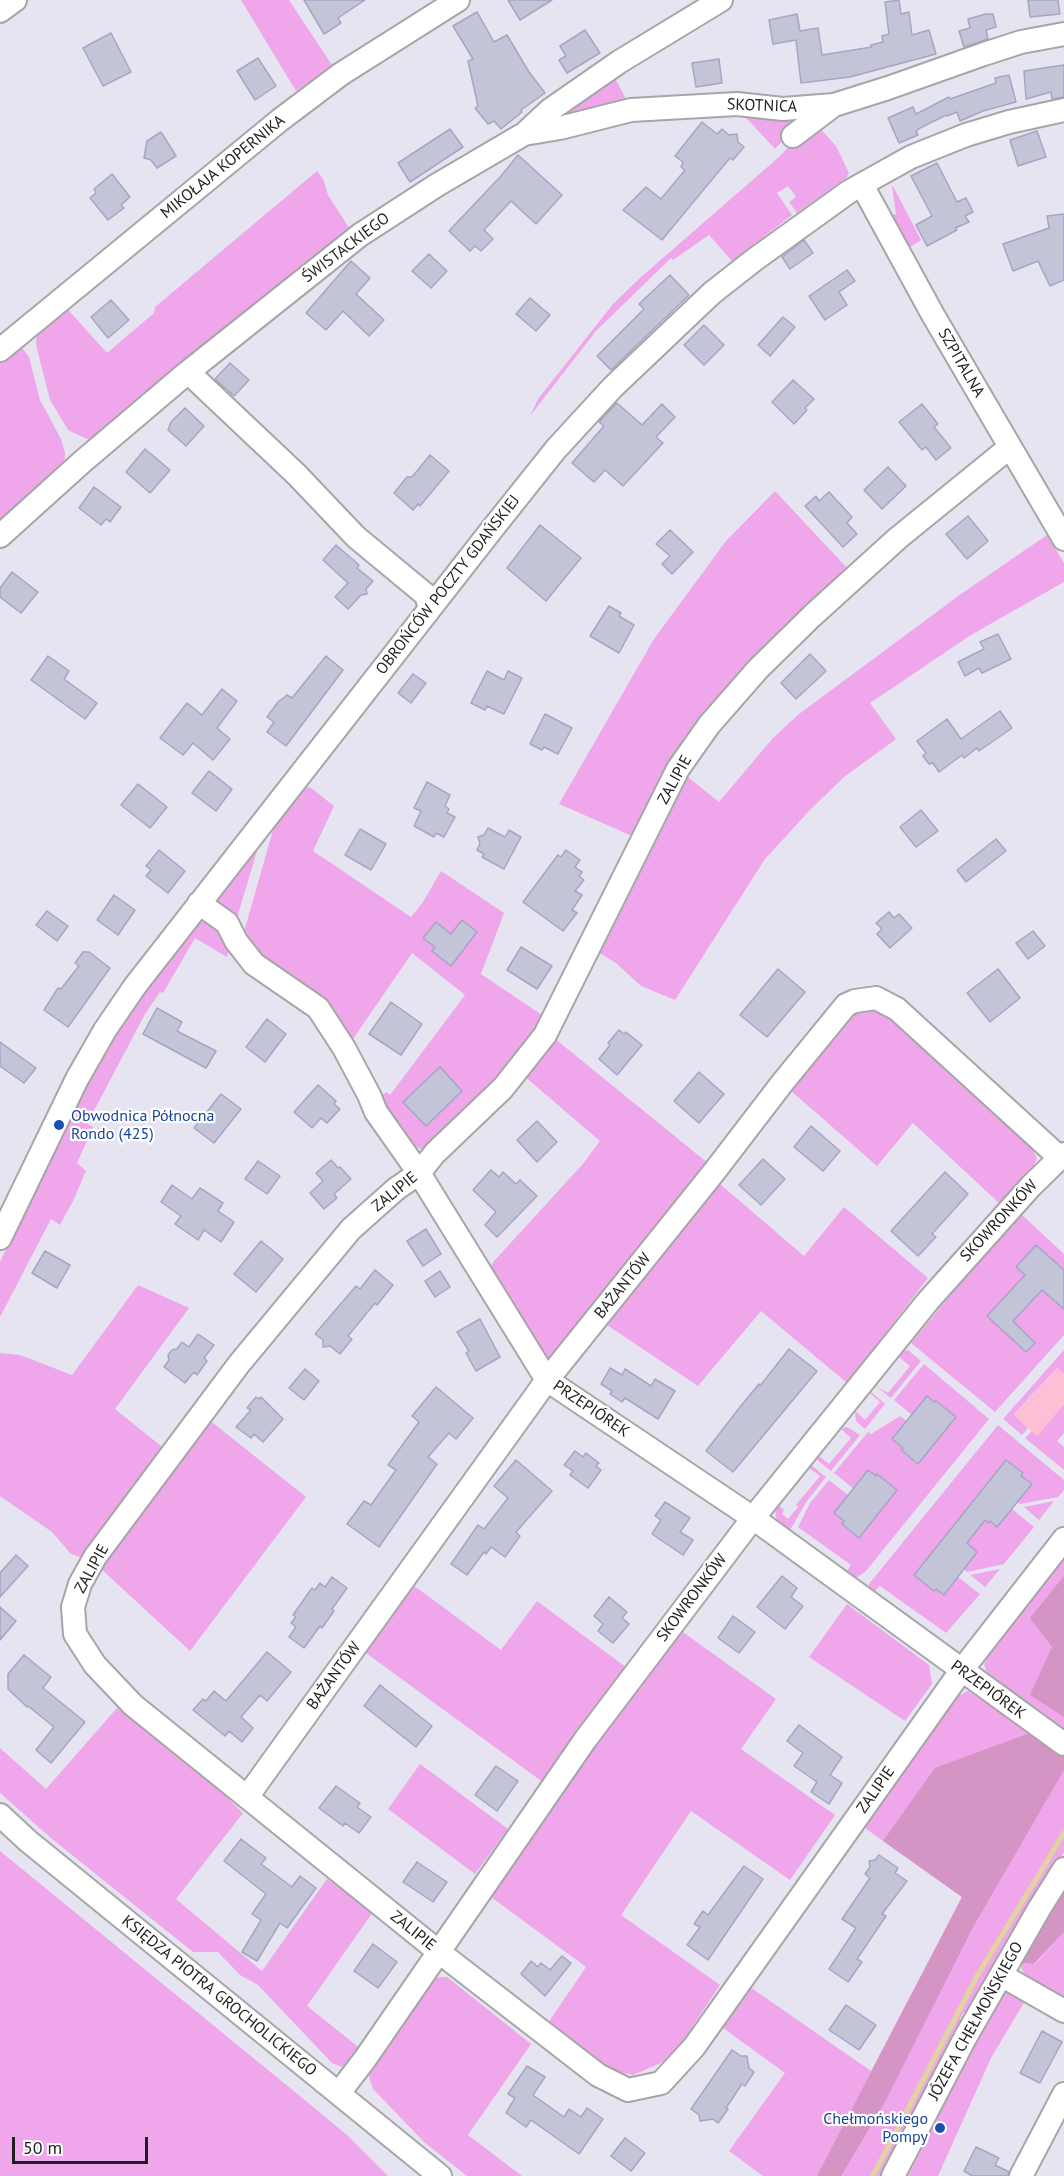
<!DOCTYPE html>
<html>
<head>
<meta charset="utf-8">
<style>
  body { margin:0 }
  #map { position:relative; width:1064px; height:2176px; overflow:hidden; background:#e7e4f1; font-family:"PT Sans",sans-serif }
  canvas { display:block }
  .scale { position:absolute; left:12px; top:2137px; width:136px; height:27px; box-sizing:border-box; border:3px solid #1f1f1f; border-top:0; padding-left:8px; font-size:18px; line-height:21px; white-space:nowrap; color:#1f1f1f; -webkit-text-stroke:4px #fff; paint-order:stroke }
</style>
</head>
<body>
<div id="map">
<canvas width="1064" height="2176"></canvas>
<div class="scale">50 m</div>
</div>
<script>
const ctx = document.querySelector('canvas').getContext('2d');
ctx.lineJoin = 'round';
function fill(path, color) { ctx.fillStyle = color; ctx.fill(path, 'evenodd'); }
const toPath = rows => new Path2D(rows.map(r => 'M' + r).join(''));
function stroke(path, color, width, dash) { ctx.strokeStyle = color; ctx.lineWidth = width; ctx.lineCap = dash ? 'butt' : 'round'; ctx.setLineDash(dash || []); ctx.stroke(path); }
function drawText(font, color, halo, rows, align = 'center') {
  ctx.font = font + ' "PT Sans",sans-serif'; ctx.lineWidth = 4.5; ctx.setLineDash([]); ctx.textBaseline = 'middle'; ctx.strokeStyle = halo; ctx.fillStyle = color; for (const [text, x, y, turn = 0] of rows) {
    ctx.save(); ctx.translate(x, y); ctx.rotate((+turn || 0) * Math.PI / 180); ctx.textAlign = isNaN(turn) ? turn : align; if (halo) ctx.strokeText(text, 0, 0); ctx.fillText(text, 0, 0); ctx.restore();
  }
}
fill(toPath([
  [241,0,289,0,332,65,296,91],
  [612,72,629,105,561,122,553,113],
  [739,110,789,120,790,125,785,138,775,149],
  [815,123,836,146,849,173,847,177,797,213,789,202,796,197,788,186,777,193,792,215,732,261,709,235,673,260,671,258,596,331,530,416,538,399,613,304,641,277,779,157,795,140],
  [317,171,323,179,328,195,353,234,96,439,87,439,68,430,50,400,36,345,37,330,63,304,107,353,154,313,155,307],
  [892,186,893,186,921,240,907,249,892,215,896,214],
  [20,345,29,357,40,400,61,439,65,453,64,467,0,530,0,357],
  [775,491,849,570,671,767,632,836,559,804,654,639,726,541],
  [1047,535,1064,563,1064,582,971,635,870,703,896,739,844,777,810,810,765,859,675,1000,641,986,616,963,591,948,684,774,719,802,773,738,799,714,961,594],
  [305,787,311,788,334,806,313,851,411,917,423,902,441,871,504,913,481,974,542,1015,543,1021,514,1064,432,1147,421,1149,413,1145,377,1097,387,1092,390,1095,465,995,412,953,353,1039,328,1009,274,973,242,939,273,830,277,822],
  [256,846,257,851,236,921,214,900],
  [204,921,215,921,230,946,227,957,195,938,163,993,160,992,145,1014,87,1124,93,1127,77,1163,86,1171,73,1201,60,1225,51,1219,0,1317,0,1262,77,1101,112,1038,139,997,194,925],
  [859,1008,878,1008,896,1019,1030,1145,1037,1158,1032,1170,999,1203,913,1123,877,1166,790,1090,843,1019],
  [554,1038,709,1164,549,1363,489,1270,494,1261,582,1165,600,1141,524,1076],
  [720,1184,804,1256,844,1207,928,1278,847,1383,761,1311,698,1386,607,1325],
  [1022,1215,1064,1254,1064,1335,995,1412,911,1343,983,1256],
  [138,1285,189,1308,115,1409,166,1450,88,1556,80,1557,71,1554,52,1532,0,1496,0,1353,20,1355,72,1375],
  [908,1350,921,1361,891,1398,876,1386,888,1393,910,1366,899,1357,904,1351],
  [1064,1350,1064,1374,1057,1368,1014,1414,1028,1428,1022,1435,1003,1419],
  [924,1364,989,1419,866,1571,856,1578,847,1571,851,1565,798,1527,810,1503,829,1480,848,1495,834,1513,844,1521,842,1524,858,1537,877,1474,876,1476,868,1470,853,1488,834,1473,868,1432,871,1434,900,1416,907,1421,901,1451,918,1464,955,1417,936,1401,912,1415,894,1400],
  [871,1392,885,1404,865,1429,856,1421,855,1411,865,1420,880,1402,870,1393],
  [1064,1404,1064,1433,1057,1441,1064,1447,1064,1470,1025,1438,1032,1431,1037,1435],
  [208,1419,306,1497,190,1651,100,1568],
  [998,1425,1064,1480,1064,1490,1058,1497,1020,1504,1018,1502,1031,1484,1021,1476,1023,1473,1006,1460,968,1507,988,1523,990,1521,997,1527,1012,1509,1034,1527,1004,1564,967,1572,964,1569,977,1552,967,1543,969,1540,936,1589,943,1595,958,1577,980,1594,946,1633,880,1586,875,1591,869,1587,869,1584],
  [847,1427,860,1435,831,1471,816,1459,819,1456,829,1464,851,1438,841,1429],
  [811,1465,826,1477,807,1501,790,1530,777,1521,775,1511,779,1505,784,1510,782,1514,788,1519,798,1507,796,1505,820,1476,809,1468],
  [1054,1501,1039,1520,1024,1507],
  [1064,1552,1064,1728,990,1675,986,1671,984,1664,988,1656,999,1643,995,1639],
  [1000,1569,985,1587,970,1575],
  [413,1585,501,1650,537,1601,627,1668,544,1783,366,1653],
  [847,1604,929,1665,932,1684,905,1721,809,1657],
  [680,1630,776,1699,741,1749,835,1815,790,1880,691,1811,621,1915,720,1985,682,2042,661,2063,633,2075,605,2069,548,2023,586,1967,491,1897,605,1730],
  [968,1691,985,1702,988,1698,1064,1752,1064,1852,968,2014,964,2012,960,2019,963,2022,883,2176,763,2176,729,2151,785,2073,722,2027,750,1987,871,2071,962,1897,862,1826,953,1693,958,1696],
  [117,1708,211,1782,243,1813,176,1899,262,1971,327,1879,373,1912,307,2006,361,2049,342,2067,332,2063,258,1985,240,1975,218,1952,193,1952,52,1839,0,1793,0,1748,46,1789],
  [420,1764,508,1829,475,1874,388,1809],
  [0,1851,317,2110,348,2136,388,2176,0,2176],
  [1064,1932,1064,2001,1024,1975,1020,1963,1035,1964],
  [447,1977,531,2044,468,2135,522,2176,467,2176,424,2142,373,2089,370,2080,368,2070,431,1978],
  [1008,1991,1025,2001,991,2058,938,2176,908,2176,979,2036,1003,1993]
]), '#efa6eb');
fill(toPath([
  [1064,1576,1064,1717,1030,1695,1052,1647,1030,1618],
  [1035,1731,1064,1752,1064,1770,973,1927,885,2102,841,2176,817,2176,962,1897,883,1841,935,1768],
  [1064,1882,1064,1932,1034,1964,1020,1963]
]), '#d495c4');
fill(toPath([
  [1057,1368,1064,1374,1064,1404,1037,1436,1014,1415]
]), '#febed5');
stroke(toPath([
  [873,2176,977,1976,1064,1833]
]), '#e2d4a1', 5);
const building = toPath([
  [304,0,365,0,338,18,341,23,324,34,304,0],
  [508,0,552,0,520,20,508,0],
  [899,0,901,14,909,12,912,35,929,30,936,54,850,77,801,83,796,40,773,44,769,20,797,14,800,31,818,28,822,55,872,47,871,45,883,42,882,36,889,34,885,2,899,0],
  [1028,0,1058,0,1060,14,1030,17,1028,0],
  [477,12,494,42,507,35,529,72,545,93,521,110,522,112,501,129,494,121,488,124,475,108,478,106,468,61,473,59,453,26,477,12],
  [986,14,993,14,996,27,986,30,988,39,964,47,959,31,970,28,968,19,986,14],
  [585,30,600,53,567,73,559,60,566,56,560,46,585,30],
  [111,33,131,72,103,86,83,48,111,33],
  [258,58,276,86,255,100,237,71,258,58],
  [719,59,722,83,696,87,692,63,719,59],
  [1064,65,1064,97,1052,99,1051,92,1026,99,1024,71,1064,65],
  [1009,75,1016,102,983,111,960,121,957,112,947,116,946,115,922,127,916,131,918,135,899,143,888,118,913,107,916,114,949,97,950,99,996,83,995,78,1009,75],
  [702,122,717,134,722,129,729,135,737,134,738,142,744,147,733,160,730,158,724,165,662,240,623,210,646,187,661,199,685,170,681,167,683,162,675,156,702,122],
  [450,129,463,147,410,182,398,163,450,129],
  [1037,131,1046,157,1018,166,1010,140,1037,131],
  [161,132,176,156,157,168,151,160,144,158,147,141,161,132],
  [518,155,562,195,536,224,511,201,484,230,493,239,481,251,475,246,470,251,449,231,501,176,518,155],
  [937,163,957,202,966,198,973,212,965,216,969,222,955,228,957,230,927,246,916,225,932,216,911,176,937,163],
  [112,174,130,197,121,205,124,208,108,220,90,198,96,193,94,189,112,174],
  [1064,214,1064,280,1050,286,1038,261,1013,271,1003,244,1049,228,1047,216,1064,214],
  [804,240,813,253,790,269,782,257,804,240],
  [429,254,447,271,431,288,412,271,429,254],
  [351,261,370,278,356,294,384,320,369,336,343,311,326,330,306,313,351,261],
  [847,270,855,281,839,292,847,305,825,320,809,296,847,270],
  [670,275,689,295,611,370,597,356,644,309,639,304,670,275],
  [530,298,550,315,536,331,516,314,530,298],
  [111,300,129,320,108,338,91,317,111,300],
  [783,317,795,327,770,356,758,345,783,317],
  [704,325,724,345,704,365,684,345,704,325],
  [230,363,249,380,234,396,215,379,230,363],
  [793,380,814,399,805,408,807,410,794,424,772,402,793,380],
  [617,403,642,425,662,404,675,417,656,437,663,443,623,486,605,470,594,482,572,463,604,426,599,422,617,403],
  [922,404,938,424,934,427,951,448,936,460,926,447,922,450,899,422,922,404],
  [185,408,204,426,186,446,168,430,171,422,185,408],
  [145,449,170,470,150,493,126,472,145,449],
  [430,455,449,471,420,506,418,504,413,510,394,493,407,477,412,477,430,455],
  [888,467,906,486,882,509,864,490,888,467],
  [94,487,121,507,110,522,106,519,101,525,79,508,94,487],
  [829,492,852,517,847,523,857,534,843,547,805,506,816,496,819,501,829,492],
  [968,516,988,541,967,559,946,534,968,516],
  [540,525,581,558,546,601,507,568,540,525],
  [670,530,693,552,672,574,662,564,670,556,656,544,670,530],
  [336,545,359,565,357,568,373,581,366,589,367,594,361,595,348,609,335,597,348,583,323,560,336,545],
  [12,572,38,592,21,613,0,597,0,588,12,572],
  [609,606,621,613,619,616,634,625,619,653,590,636,609,606],
  [998,634,1011,659,982,673,979,668,965,676,958,662,984,649,980,642,998,634],
  [810,654,826,671,796,699,781,683,810,654],
  [48,656,69,671,64,679,97,703,85,719,31,680,48,656],
  [326,656,343,670,286,746,267,732,274,722,267,717,278,702,287,695,292,698,326,656],
  [487,671,504,680,508,671,522,678,504,714,487,706,485,710,471,703,487,671],
  [413,674,426,683,411,703,398,693,413,674],
  [222,689,237,701,217,728,230,739,213,760,193,743,183,755,160,738,187,703,202,715,222,689],
  [1000,711,1012,728,979,751,977,748,964,758,962,755,939,772,933,763,929,764,923,756,926,753,917,741,947,719,961,739,1000,711],
  [545,714,572,728,558,754,544,747,542,750,530,744,545,714],
  [209,771,232,789,216,811,192,793,209,771],
  [427,782,450,795,445,806,449,809,447,813,455,817,444,837,436,833,434,837,414,826,421,811,414,808,427,782],
  [138,784,167,807,150,828,121,805,138,784],
  [921,810,938,831,916,847,900,827,921,810],
  [488,828,505,837,509,830,521,837,504,869,482,857,484,854,477,850,480,843,478,837,484,835,488,828],
  [360,829,386,844,371,870,345,855,360,829],
  [996,839,1006,851,966,882,957,870,996,839],
  [159,850,185,871,168,893,146,876,151,870,146,866,159,850],
  [566,850,580,860,575,867,582,872,579,876,584,880,575,891,582,895,572,910,577,913,563,931,523,902,558,855,561,857,566,850],
  [114,895,135,910,118,935,97,920,114,895],
  [47,911,68,926,57,941,36,925,47,911],
  [889,912,894,918,899,914,912,928,890,948,877,934,882,929,876,923,889,912],
  [462,920,477,932,451,966,432,951,435,947,423,938,436,922,451,934,462,920],
  [1033,931,1045,946,1028,959,1016,943,1033,931],
  [521,947,552,966,537,989,507,970,521,947],
  [83,952,89,952,110,968,68,1027,44,1010,58,988,61,989,79,966,75,963,83,952],
  [778,969,805,992,767,1037,740,1015,778,969],
  [998,969,1020,998,990,1022,967,993,998,969],
  [391,1002,422,1024,401,1055,369,1034,391,1002],
  [157,1008,182,1022,177,1031,216,1051,206,1068,143,1034,157,1008],
  [267,1019,286,1034,265,1062,246,1047,267,1019],
  [619,1030,624,1034,626,1032,642,1045,617,1075,599,1059,610,1045,608,1043,619,1030],
  [0,1042,36,1068,24,1083,0,1066,0,1042],
  [440,1067,462,1091,426,1126,403,1102,440,1067],
  [699,1072,724,1094,699,1123,674,1101,699,1072],
  [318,1085,336,1101,334,1104,340,1109,327,1123,321,1118,312,1128,294,1112,318,1085],
  [221,1094,241,1109,214,1143,194,1128,221,1094],
  [537,1121,557,1142,537,1162,517,1140,537,1121],
  [811,1126,840,1151,823,1171,794,1147,811,1126],
  [763,1159,785,1179,761,1205,739,1185,763,1159],
  [331,1160,338,1168,340,1167,351,1179,334,1194,337,1198,324,1209,310,1193,323,1181,316,1173,331,1160],
  [258,1161,280,1176,267,1194,245,1179,258,1161],
  [491,1170,499,1177,503,1172,516,1184,520,1180,537,1196,497,1237,485,1225,496,1212,473,1190,491,1170],
  [945,1172,968,1194,932,1234,936,1237,918,1256,891,1231,945,1172],
  [172,1185,192,1199,200,1188,223,1203,218,1211,234,1222,221,1242,204,1230,198,1240,175,1224,181,1216,161,1202,172,1185],
  [426,1229,441,1254,423,1266,407,1241,426,1229],
  [261,1241,283,1259,256,1292,234,1274,261,1241],
  [1036,1245,1064,1270,1064,1309,1042,1290,1013,1321,1035,1343,1026,1352,987,1316,1025,1275,1016,1267,1036,1245],
  [45,1251,70,1265,57,1288,32,1273,45,1251],
  [375,1270,393,1285,377,1305,375,1303,348,1336,352,1339,340,1354,330,1346,323,1347,323,1340,315,1334,356,1286,360,1289,375,1270],
  [440,1271,450,1287,435,1297,425,1281,440,1271],
  [480,1319,500,1357,476,1371,466,1353,469,1351,457,1332,480,1319],
  [198,1334,214,1345,204,1358,207,1361,197,1375,194,1372,185,1383,164,1367,169,1360,168,1355,172,1350,177,1349,182,1342,189,1347,198,1334],
  [789,1349,817,1371,733,1472,706,1451,740,1407,759,1384,760,1386,789,1349],
  [610,1368,622,1375,625,1369,651,1386,655,1379,675,1391,658,1419,625,1398,622,1402,610,1394,612,1391,601,1384,610,1368],
  [305,1369,319,1381,304,1400,289,1388,305,1369],
  [436,1387,473,1418,456,1439,449,1433,428,1457,437,1464,379,1547,347,1524,364,1501,371,1505,396,1470,388,1465,419,1422,412,1416,436,1387],
  [927,1396,934,1402,936,1401,956,1417,918,1464,901,1450,903,1448,892,1439,927,1396],
  [256,1397,259,1399,261,1397,283,1419,263,1442,254,1434,251,1438,236,1427,251,1410,247,1408,256,1397],
  [575,1451,583,1457,586,1453,599,1463,596,1466,601,1470,588,1488,570,1475,573,1471,564,1465,575,1451],
  [516,1460,552,1491,516,1532,520,1536,505,1557,491,1547,486,1554,484,1552,467,1575,451,1564,478,1525,484,1529,508,1498,494,1486,516,1460],
  [1006,1460,1023,1473,1021,1476,1032,1484,997,1527,990,1521,988,1523,985,1520,967,1543,977,1552,944,1595,936,1589,934,1591,914,1575,1006,1460],
  [868,1470,876,1476,877,1474,897,1490,859,1538,842,1524,844,1521,834,1513,868,1470],
  [665,1502,690,1518,680,1532,693,1540,683,1555,652,1534,661,1520,655,1516,665,1502],
  [16,1555,28,1566,0,1597,0,1573,16,1555],
  [782,1576,797,1588,791,1597,803,1606,785,1629,757,1607,782,1576],
  [332,1577,347,1588,332,1609,334,1611,322,1628,320,1626,304,1648,289,1637,296,1627,291,1623,296,1617,293,1615,312,1588,315,1590,320,1583,325,1587,332,1577],
  [609,1597,627,1612,622,1618,629,1624,613,1643,598,1631,603,1624,594,1616,609,1597],
  [0,1607,16,1621,0,1640,0,1607],
  [733,1616,755,1632,739,1653,718,1638,733,1616],
  [267,1652,291,1672,267,1701,260,1695,241,1717,253,1728,242,1742,229,1731,225,1736,193,1710,203,1699,206,1701,214,1691,226,1701,267,1652],
  [24,1655,51,1677,43,1688,85,1722,51,1763,36,1750,54,1727,28,1706,27,1707,8,1689,8,1674,24,1655],
  [380,1685,432,1726,416,1747,364,1706,380,1685],
  [799,1725,842,1757,830,1775,842,1783,829,1804,811,1792,817,1782,794,1766,803,1753,787,1741,799,1725],
  [496,1766,518,1781,497,1811,475,1795,496,1766],
  [336,1786,360,1803,357,1807,371,1817,359,1833,345,1823,343,1826,319,1808,336,1786],
  [241,1839,266,1858,261,1864,292,1887,300,1876,316,1888,287,1928,280,1923,257,1961,242,1952,261,1920,252,1914,266,1894,224,1861,241,1839],
  [879,1855,898,1868,895,1873,907,1881,882,1914,886,1916,857,1959,862,1962,848,1982,829,1969,856,1928,842,1919,870,1878,865,1874,870,1867,869,1861,875,1860,879,1855],
  [417,1862,447,1882,433,1902,403,1882,417,1862],
  [744,1866,763,1879,708,1960,687,1945,700,1927,694,1924,703,1911,708,1915,744,1866],
  [373,1944,397,1962,378,1988,354,1971,373,1944],
  [562,1956,571,1963,545,1996,521,1974,531,1961,538,1967,541,1963,550,1970,562,1956],
  [846,2005,876,2025,859,2050,829,2030,846,2005],
  [1042,2031,1062,2042,1040,2083,1020,2073,1042,2031],
  [732,2050,741,2056,747,2056,749,2068,754,2072,745,2086,742,2084,726,2108,728,2109,718,2123,713,2119,700,2121,699,2115,691,2109,732,2050],
  [527,2066,545,2077,533,2095,564,2117,569,2109,581,2117,587,2108,603,2119,579,2154,531,2120,526,2127,506,2113,515,2098,508,2094,527,2066],
  [625,2138,645,2153,631,2171,611,2156,625,2138],
  [976,2147,999,2158,995,2165,1009,2172,1008,2176,972,2176,964,2171,976,2147]
]);
fill(building, '#c4c4d8');
stroke(building, '#a5a5c4', 1.5);
const minor = toPath([
  [0,11,15,0],
  [524,134,560,128,631,110,737,104,783,109,834,105,888,88,984,54,1021,42,1064,34],
  [793,136,834,105],
  [862,185,933,315,1064,539],
  [0,350,280,120,341,74,458,0],
  [188,372,297,475,356,537,426,595,430,608],
  [1010,447,898,538,812,616,758,669,709,725,678,769,545,1035,503,1088,435,1153,419,1173,396,1189,351,1229,239,1364,95,1557,80,1584,73,1607,75,1634,95,1665,133,1705,439,1952,598,2075,628,2090,661,2083,694,2047,961,1671,1064,1539],
  [0,536,82,462,188,372,360,235,437,185,524,134,550,110,619,62,721,0],
  [199,903,227,923,236,941,254,964,318,1008,344,1048,369,1095,376,1112,419,1173,547,1380,753,1518,1064,1744],
  [0,1238,77,1079,105,1030,135,986,493,528,556,449,613,387,712,293,754,260,850,191,911,157,966,135,1009,122,1064,110],
  [247,1797,547,1380,714,1172,783,1082,846,1005,855,1001,876,998,897,1009,1060,1158],
  [0,1815,28,1841,440,2176],
  [1001,1975,1064,2011],
  [339,2093,365,2059,585,1740,753,1518,928,1301,1031,1186,1064,1154],
  [893,2176,965,2038,1039,1909,1064,1869],
  [1021,2176,1064,2094]
]);
stroke(minor, '#a6a6a6', 26);
stroke(minor, '#fff', 22);
for (const [x, y, r, color] of [
  [59,1125,6,"#1a4fb4"],
  [940,2128,6,"#1a4fb4"]
]) { const dot = new Path2D(); dot.arc(x, y, r, 0, 2 * Math.PI); ctx.fillStyle = color; ctx.fill(dot); stroke(dot, '#fff', 2); }
drawText('16px', '#1f1f1f', '#fff', [
  ["SKOTNICA",762,106,2],
  ["MIKOŁAJA KOPERNIKA",223,167,-39],
  ["ŚWISTACKIEGO",346,248,-37],
  ["SZPITALNA",961,363,60],
  ["OBROŃCÓW POCZTY GDAŃSKIEJ",448,585,-52],
  ["ZALIPIE",675,780,-61],
  ["ZALIPIE",395,1192,-39],
  ["SKOWRONKÓW",999,1221,-47],
  ["BAŻANTÓW",623,1286,-51],
  ["PRZEPIÓREK",591,1409,34],
  ["ZALIPIE",92,1569,-61],
  ["SKOWRONKÓW",692,1598,-53],
  ["BAŻANTÓW",334,1676,-54],
  ["PRZEPIÓREK",988,1690,36],
  ["ZALIPIE",876,1790,-55],
  ["ZALIPIE",413,1931,39],
  ["KSIĘDZA PIOTRA GROCHOLICKIEGO",219,1996,39],
  ["JÓZEFA CHEŁMOŃSKIEGO",976,2021,-61]
]);
drawText('16px', '#164399', '#fff', [
  ["Obwodnica Północna",71,1116],
  ["Rondo (425)",71,1134],
  ["Chełmońskiego",928,2119,"right"],
  ["Pompy",928,2137,"right"]
], 'left');
</script>
</body>
</html>
